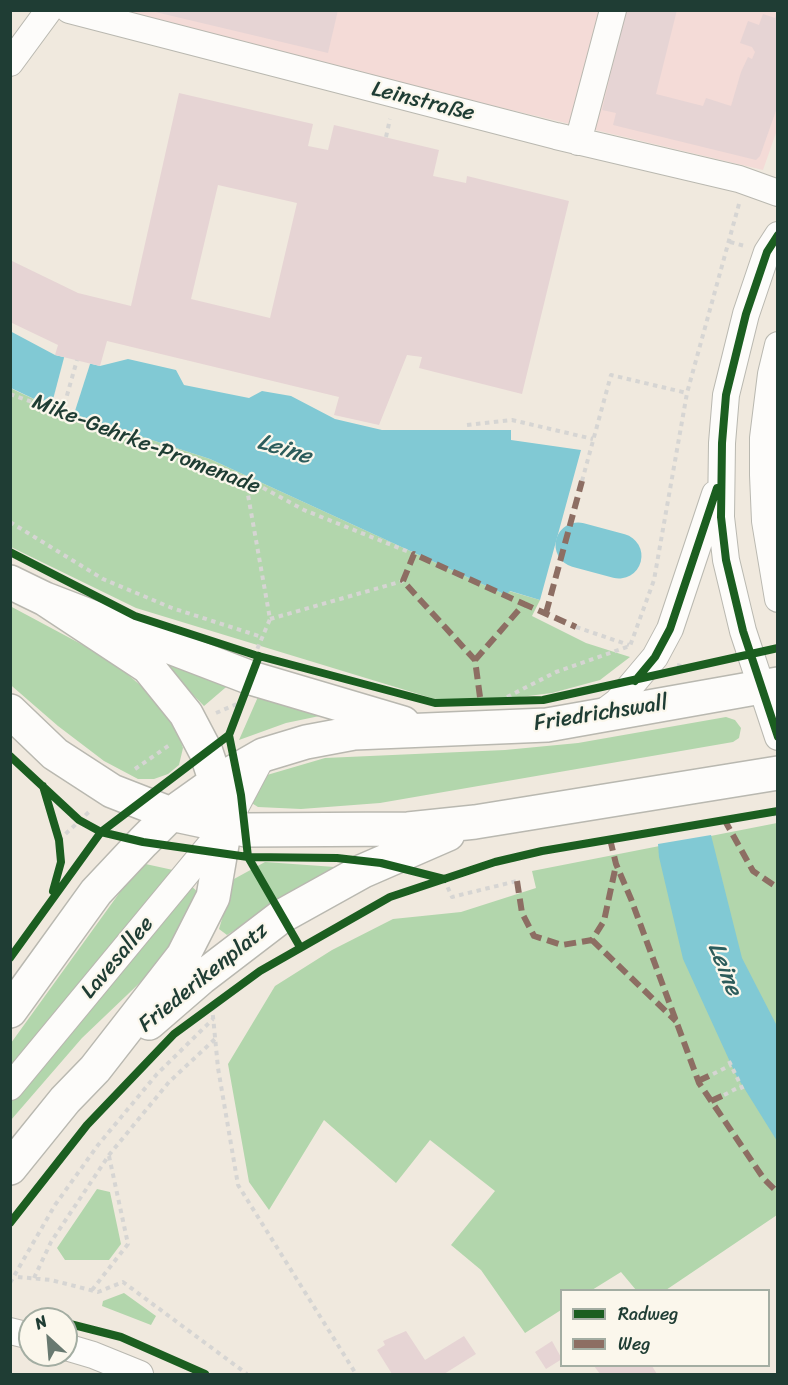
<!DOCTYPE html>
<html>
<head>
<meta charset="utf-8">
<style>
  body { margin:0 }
  #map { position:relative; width:788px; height:1385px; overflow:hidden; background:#f0e9de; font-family:Sriracha,sans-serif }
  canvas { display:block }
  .frame { position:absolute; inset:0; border:12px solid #1f3d34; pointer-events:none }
  .legend { position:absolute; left:560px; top:1289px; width:210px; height:78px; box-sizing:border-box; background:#fbf7ec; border:2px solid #a3ada2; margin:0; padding:8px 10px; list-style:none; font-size:18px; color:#1f3d34 }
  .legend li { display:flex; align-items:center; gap:12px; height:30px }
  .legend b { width:30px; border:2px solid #a3ada2 }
  .north { position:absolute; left:18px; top:1307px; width:60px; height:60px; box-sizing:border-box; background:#fbf7ec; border:2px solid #a3ada2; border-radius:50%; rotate:334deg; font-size:16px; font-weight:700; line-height:24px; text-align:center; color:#1f3d34 }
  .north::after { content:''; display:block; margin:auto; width:21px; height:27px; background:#687970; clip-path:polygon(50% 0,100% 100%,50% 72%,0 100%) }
</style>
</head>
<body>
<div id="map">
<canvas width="788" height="1385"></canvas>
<div class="frame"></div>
<ul class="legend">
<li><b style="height:8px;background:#1b5e20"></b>Radweg</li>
<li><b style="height:8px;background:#8d6e63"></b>Weg</li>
</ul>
<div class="north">N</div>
</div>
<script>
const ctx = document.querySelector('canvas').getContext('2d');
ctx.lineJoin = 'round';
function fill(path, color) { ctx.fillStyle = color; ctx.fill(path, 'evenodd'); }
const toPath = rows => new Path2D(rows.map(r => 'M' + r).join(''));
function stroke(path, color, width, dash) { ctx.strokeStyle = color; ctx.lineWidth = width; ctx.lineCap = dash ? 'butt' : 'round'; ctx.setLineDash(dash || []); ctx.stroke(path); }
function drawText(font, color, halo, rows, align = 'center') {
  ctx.font = font + ' Sriracha,sans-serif'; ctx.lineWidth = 4.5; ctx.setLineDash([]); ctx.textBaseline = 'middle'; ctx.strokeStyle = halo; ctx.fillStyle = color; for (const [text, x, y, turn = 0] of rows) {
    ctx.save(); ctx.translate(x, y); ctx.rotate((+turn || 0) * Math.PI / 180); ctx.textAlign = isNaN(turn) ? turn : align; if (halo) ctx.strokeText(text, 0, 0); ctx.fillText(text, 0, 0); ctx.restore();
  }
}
fill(toPath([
  [96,11,777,11,777,130,763,170]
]), '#f4dbd7');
fill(toPath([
  [10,388,51,407,210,459,506,595,509,591,540,600,532,616,586,643,630,657,600,680,552,693,496,700,438,700,136,608,11,547],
  [10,606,111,660,162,704,176,727,183,748,179,765,168,774,154,779,138,779,104,761,58,726,13,687,10,684],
  [150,651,232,682,204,706],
  [261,690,334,713,286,723,239,740],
  [726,717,735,720,741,728,739,738,733,742,380,803,301,809,258,807,250,802,267,775,325,758,505,750,578,743],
  [777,823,777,1215,666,1290,636,1290,621,1272,592,1290,562,1290,561,1310,525,1333,481,1270,451,1245,495,1191,430,1140,396,1183,324,1120,269,1210,249,1182,228,1064,275,986,332,950,393,919,461,912,536,888,532,871],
  [265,862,335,867,227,935,219,929,234,879],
  [141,863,173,870,199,893,174,944,149,974,82,1038,11,1120,11,1043],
  [97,1189,110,1192,121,1244,109,1260,65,1260,57,1248],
  [124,1293,156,1316,151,1325,102,1306,103,1301]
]), '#b2d6ac');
fill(toPath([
  [10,331,55,355,100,366,128,359,176,370,184,385,249,398,262,391,291,396,335,419,382,430,511,430,511,440,581,450,540,600,510,591,506,595,210,459,51,407,11,388],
  [711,835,742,958,777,1026,777,1141,736,1075,683,959,659,857,658,844]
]), '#81c9d4');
fill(toPath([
  [65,354,91,361,74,414,51,407]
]), '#f0e9de');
stroke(toPath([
  [578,545,619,556]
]), '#81c9d4', 45);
fill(toPath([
  [147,10,306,12,338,10,328,53],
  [626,10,677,10,656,94,703,106,706,98,731,106,741,72,748,57,752,59,755,52,752,47,740,43,748,21,759,25,763,14,775,18,778,11,778,105,760,156,756,160,613,125,616,113,602,110],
  [179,93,313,124,308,146,328,150,334,125,439,150,433,176,466,183,467,176,569,201,522,394,419,368,422,357,407,355,379,425,334,415,339,397,107,341,100,366,55,355,58,345,10,322,10,260,78,293,131,306],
  [218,185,297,203,270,318,191,299],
  [406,1331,425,1360,464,1336,476,1354,444,1374,392,1374,377,1350,385,1345,383,1341],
  [552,1341,562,1359,546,1369,535,1352],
  [594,1366,652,1366,657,1374,600,1374]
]), '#e6d4d4');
const minor = toPath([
  [69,10,556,136,739,179,778,193],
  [10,63,49,10],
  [578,142,613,10],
  [778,235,767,252,746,314,726,395,722,443,721,517,726,560,743,631,778,737],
  [778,345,771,374,763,438,763,475,765,521,778,599],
  [597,717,617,702,655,657,670,629,715,494],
  [10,1087,225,827,263,755],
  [10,1331,30,1336],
  [66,1347,93,1355,140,1374]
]);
const major = toPath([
  [10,582,45,599,251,678,403,723],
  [10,711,55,754,112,791,171,814,246,830,408,829,475,822,778,773],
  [10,1011,96,892,143,842,171,814,216,782,263,755,306,742,354,733,547,725,778,684],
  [149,1023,201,978,282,916,363,871,448,834],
  [10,1168,65,1100,95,1069,183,956,213,897,225,827,216,782,206,752,186,714,148,667,45,599]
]);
stroke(minor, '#b9b8b0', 28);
stroke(major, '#b9b8b0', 36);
stroke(toPath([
  [386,137,390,119],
  [730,242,745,246],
  [10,394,245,478,304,510,414,554],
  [62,413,77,360],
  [467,425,512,420,593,439],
  [245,478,270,619,256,652],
  [582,481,611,375,687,393],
  [10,522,103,579,172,608,262,637],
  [270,619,403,581],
  [576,627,629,645],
  [677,665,693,669],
  [507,697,556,672,630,646,654,580,687,393,739,204],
  [216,713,237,704],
  [135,769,171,744],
  [773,812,778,820],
  [59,840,90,811],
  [444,879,452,897,517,881],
  [212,1006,218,1068,238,1185,356,1374],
  [729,1061,744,1092],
  [713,1074,731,1065],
  [724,1095,741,1086],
  [18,1277,51,1280,98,1292,123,1282,247,1374],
  [34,1278,51,1242,109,1155,169,1082,215,1039],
  [10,1283,55,1205,98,1145,157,1074,213,1019],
  [92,1290,128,1244,109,1156]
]), '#d6d5d3', 4, [4.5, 4.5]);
stroke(minor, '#fdfcfa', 26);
stroke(major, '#fdfcfa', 33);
stroke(toPath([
  [546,613,582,481],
  [475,660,524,604,576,627],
  [480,697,475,660,403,581,414,554,524,604],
  [724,819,753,871,778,888],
  [610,839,616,864,631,899,699,1083,764,1179,778,1193],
  [517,881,522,913,534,936,562,945,592,940,604,921,616,865],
  [592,940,676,1021],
  [698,1081,713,1074],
  [711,1101,724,1095]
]), '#8d6e63', 6, [12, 6]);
stroke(toPath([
  [778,235,767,252,746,314,726,395,722,443,721,517,726,560,743,631,778,737],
  [10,552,135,616,255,655,435,703,543,700,778,648],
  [259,656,229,735,241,795,248,857,300,947],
  [635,681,655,657,670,629,717,488],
  [10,756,79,820,101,832,143,842,248,857,337,858,381,863,444,879],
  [43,786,59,840,61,862,53,891],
  [10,958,101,832,229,735],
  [10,1223,87,1125,174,1034,260,971,390,897,495,862,542,851,778,811],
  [66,1323,121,1337,205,1374]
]), '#1b5e20', 8);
drawText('22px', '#1f3d34', '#fbf7ec', [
  ["Leinstraße",423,102,14],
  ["Mike-Gehrke-Promenade",146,445,21],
  ["Friedrichswall",601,714,-9],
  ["Lavesallee",118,958,-50],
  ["Friederikenplatz",204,978,-39]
]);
drawText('italic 24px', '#2c5c5b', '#fbf7ec', [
  ["Leine",284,450,17],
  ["Leine",724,969,68]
]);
</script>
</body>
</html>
